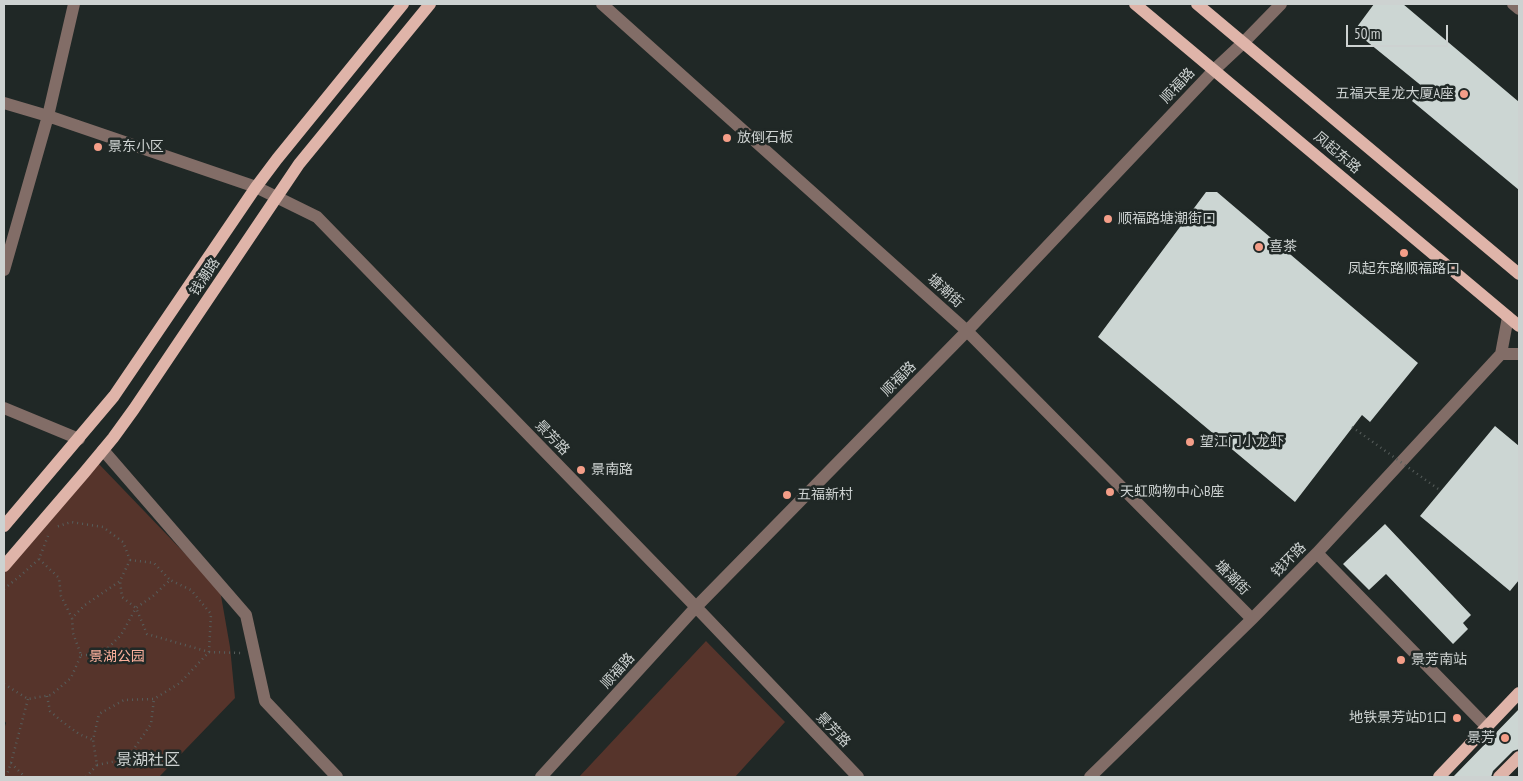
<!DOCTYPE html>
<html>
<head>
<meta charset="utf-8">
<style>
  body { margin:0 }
  #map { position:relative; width:1523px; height:781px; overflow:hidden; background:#202826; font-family:"PT Sans Narrow",sans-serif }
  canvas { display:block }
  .frame { position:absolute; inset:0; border:5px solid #cdd2d1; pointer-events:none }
  .scale { position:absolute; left:1346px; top:25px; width:102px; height:22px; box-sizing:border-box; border:2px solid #cdd2d1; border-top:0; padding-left:6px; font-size:15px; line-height:18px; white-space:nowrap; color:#cdd2d1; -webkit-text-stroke:4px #202826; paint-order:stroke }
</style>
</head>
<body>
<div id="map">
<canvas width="1523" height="781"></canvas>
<div class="frame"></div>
<div class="scale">50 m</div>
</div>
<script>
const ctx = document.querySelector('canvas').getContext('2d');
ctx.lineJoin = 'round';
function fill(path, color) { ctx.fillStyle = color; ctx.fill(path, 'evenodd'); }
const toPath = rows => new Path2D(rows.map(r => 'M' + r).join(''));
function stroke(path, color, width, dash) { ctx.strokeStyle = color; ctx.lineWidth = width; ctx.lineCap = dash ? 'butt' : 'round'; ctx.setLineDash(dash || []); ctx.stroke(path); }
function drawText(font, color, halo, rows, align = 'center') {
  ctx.font = font + ' "PT Sans Narrow","Noto Sans SC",sans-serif'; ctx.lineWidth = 5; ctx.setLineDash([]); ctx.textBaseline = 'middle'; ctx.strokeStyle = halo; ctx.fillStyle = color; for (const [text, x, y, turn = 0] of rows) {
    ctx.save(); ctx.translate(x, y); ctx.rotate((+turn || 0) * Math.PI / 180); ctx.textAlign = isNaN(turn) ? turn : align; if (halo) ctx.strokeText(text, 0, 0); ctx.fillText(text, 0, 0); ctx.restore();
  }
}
fill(toPath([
  [97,462,220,590,230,647,235,698,159,777,4,777,4,729,6,723,4,720,4,566],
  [706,641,785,722,735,777,579,777]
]), '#56342b');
fill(toPath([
  [1374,4,1403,4,1519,102,1519,190,1412,101,1423,87,1354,31],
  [1206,192,1217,192,1418,363,1370,422,1362,415,1295,502,1098,337],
  [1495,426,1519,446,1519,580,1510,591,1420,516],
  [1385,524,1471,615,1463,623,1468,629,1453,644,1386,574,1369,590,1343,564],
  [1519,709,1519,749,1513,751,1493,771,1491,777,1453,777]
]), '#ccd6d3');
stroke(toPath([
  [39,559,59,578,61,596,72,618],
  [130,560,154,563,170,580],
  [4,589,20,576,39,559,48,536],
  [81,655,101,655,121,635,136,608,153,596,170,580,191,590,211,614,209,652,147,634,136,608,122,597,120,581],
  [4,684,28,699,51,695,71,678,81,655,73,633,72,618,85,605,120,581,130,560,123,542,103,527,71,522,56,527],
  [47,696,50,711,60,720,79,734,93,740],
  [11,763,25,777],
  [97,765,127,759,151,724,154,699],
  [6,777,11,763,28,699],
  [86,777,97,765,93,740,99,714,124,700,154,699,180,683,209,652,242,653]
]), '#575e5c', 2.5, [1, 4]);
stroke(toPath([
  [602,4,967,331,1252,619],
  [1513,4,1519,9],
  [4,103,48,116,256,187,317,217,696,607,858,777],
  [4,270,48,116,74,4],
  [1501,354,1519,354],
  [4,408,79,439],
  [103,450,246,615,265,701,337,777],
  [1317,553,1487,727],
  [541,777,696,607,967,331,1214,70,1244,42,1281,4],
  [1090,777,1252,619,1317,553,1501,354,1508,317]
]), '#826d67', 12);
stroke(toPath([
  [1135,4,1519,326],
  [1197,4,1519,274],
  [4,526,114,396,256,187,277,159,403,4],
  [4,566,84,473,113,438,134,409,299,164,430,4],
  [1439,777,1519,693],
  [1499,777,1519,757]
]), '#dfb4a9', 12);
stroke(toPath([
  [1352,427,1441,491]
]), '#575e5c', 2.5, [1, 4]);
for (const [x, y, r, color] of [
  [1464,94,5,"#f49e88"],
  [727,138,5,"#f49e88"],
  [98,147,5,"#f49e88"],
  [1108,219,5,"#f49e88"],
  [1259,247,5,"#f49e88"],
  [1404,253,5,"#f49e88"],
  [1190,442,5,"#f49e88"],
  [581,470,5,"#f49e88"],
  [1110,492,5,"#f49e88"],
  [787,495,5,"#f49e88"],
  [1401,660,5,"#f49e88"],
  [1457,718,5,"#f49e88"],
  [1505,738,5,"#f49e88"]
]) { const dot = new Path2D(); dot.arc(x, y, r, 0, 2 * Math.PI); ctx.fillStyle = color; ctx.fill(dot); stroke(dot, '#202826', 2); }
drawText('14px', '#cdd2d1', '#202826', [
  ["顺福路",1178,86,-47],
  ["凤起东路",1337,153,40],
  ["钱潮路",205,277,-56],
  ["塘潮街",945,291,42],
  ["顺福路",899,379,-45],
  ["景芳路",552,438,46],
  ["钱环路",1289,560,-45],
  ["塘潮街",1232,578,45],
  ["顺福路",618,671,-48],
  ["景芳路",833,730,46]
]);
drawText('14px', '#cdd2d1', '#202826', [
  ["五福天星龙大厦A座",1454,94,"right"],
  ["放倒石板",737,138],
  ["景东小区",108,147],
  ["顺福路塘潮街口",1118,219],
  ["喜茶",1269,247],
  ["凤起东路顺福路口",1404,269,"center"],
  ["望江门小龙虾",1200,442],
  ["景南路",591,470],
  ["天虹购物中心B座",1120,492],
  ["五福新村",797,495],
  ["景芳南站",1411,660],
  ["地铁景芳站D1口",1447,718,"right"],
  ["景芳",1495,738,"right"]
], 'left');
drawText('14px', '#fab09c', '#202826', [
  ["景湖公园",117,657]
]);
drawText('16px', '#cdd2d1', '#202826', [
  ["景湖社区",148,760]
]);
</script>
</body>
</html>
